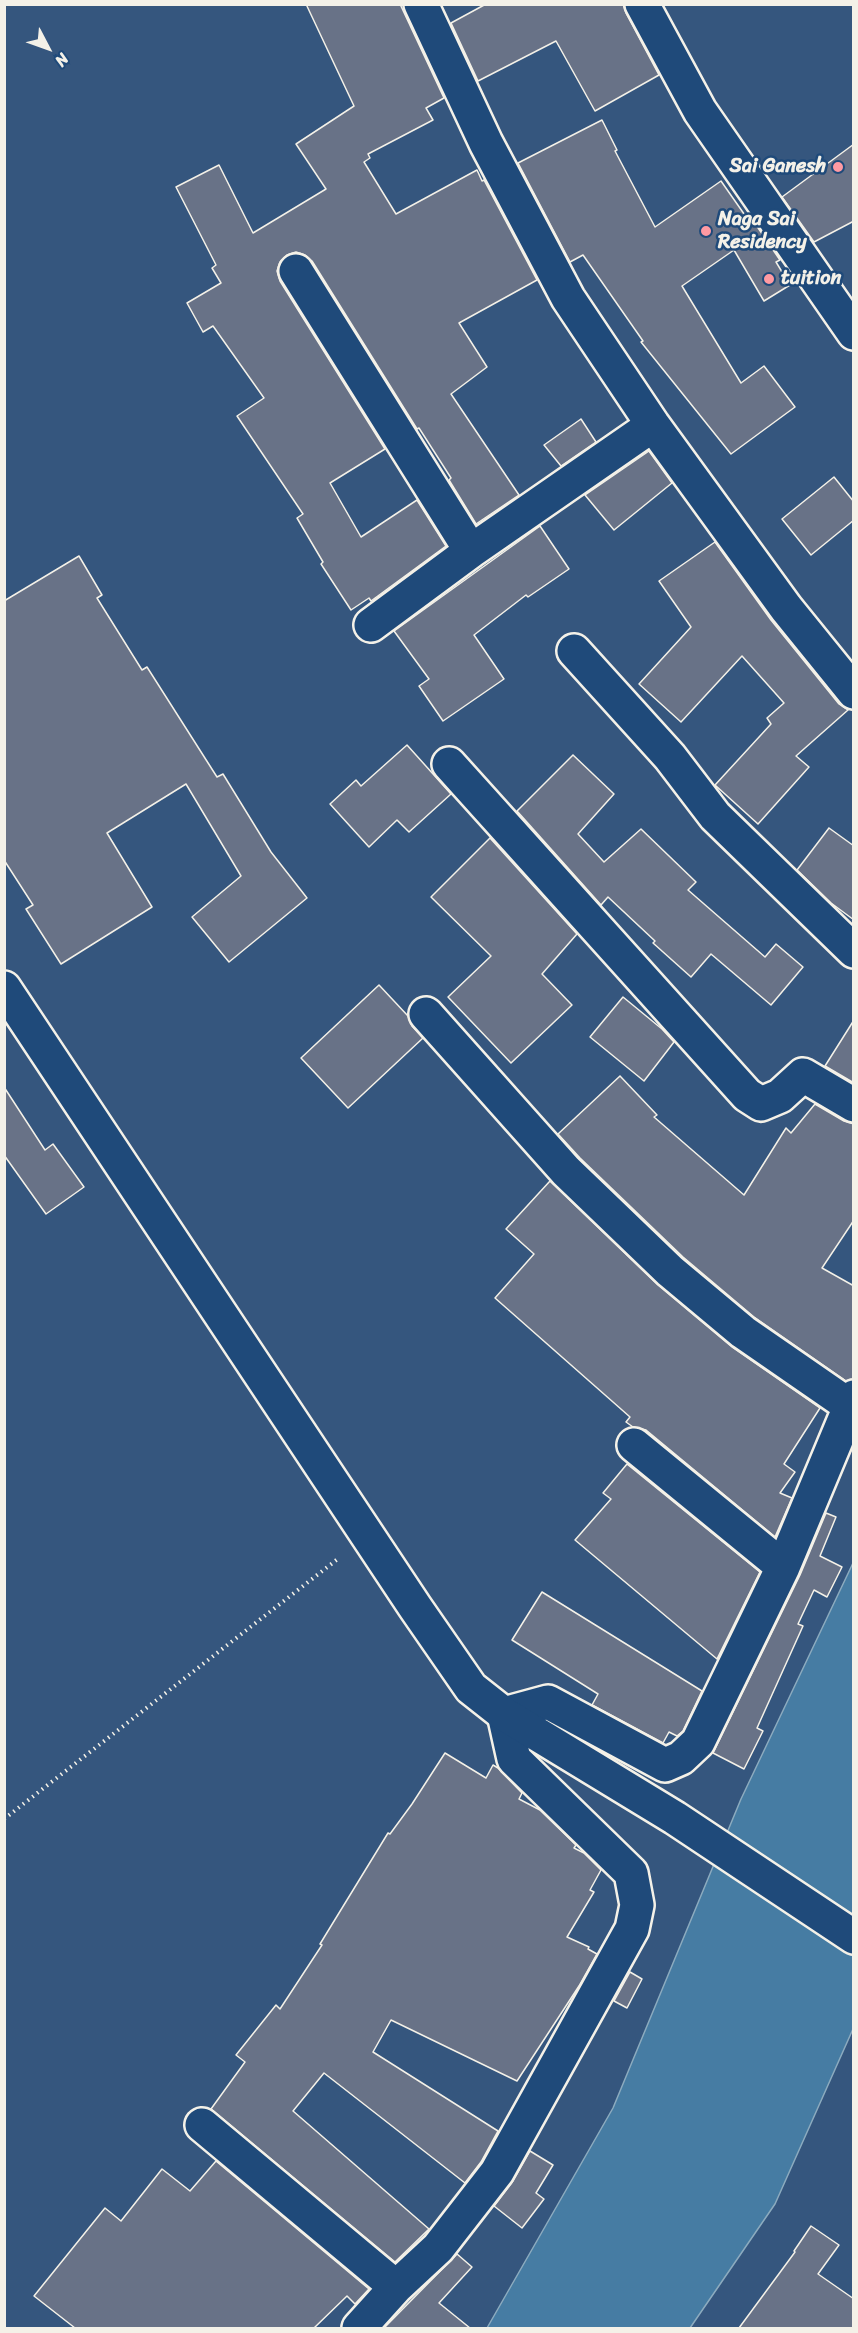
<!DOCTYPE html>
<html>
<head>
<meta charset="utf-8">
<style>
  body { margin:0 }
  #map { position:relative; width:858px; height:2333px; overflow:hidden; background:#35567e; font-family:Sriracha,sans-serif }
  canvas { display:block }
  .frame { position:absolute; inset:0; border:6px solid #f4f1e8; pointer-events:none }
  .north { position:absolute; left:18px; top:18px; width:60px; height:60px; -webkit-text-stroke:4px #1f4a7a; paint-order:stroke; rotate:131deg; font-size:16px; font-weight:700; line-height:24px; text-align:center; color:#f4f1e8 }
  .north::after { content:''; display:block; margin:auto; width:21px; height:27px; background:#f4f1e8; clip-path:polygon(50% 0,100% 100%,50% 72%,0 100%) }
</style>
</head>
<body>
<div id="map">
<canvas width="858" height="2333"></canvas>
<div class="frame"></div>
<div class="north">N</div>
</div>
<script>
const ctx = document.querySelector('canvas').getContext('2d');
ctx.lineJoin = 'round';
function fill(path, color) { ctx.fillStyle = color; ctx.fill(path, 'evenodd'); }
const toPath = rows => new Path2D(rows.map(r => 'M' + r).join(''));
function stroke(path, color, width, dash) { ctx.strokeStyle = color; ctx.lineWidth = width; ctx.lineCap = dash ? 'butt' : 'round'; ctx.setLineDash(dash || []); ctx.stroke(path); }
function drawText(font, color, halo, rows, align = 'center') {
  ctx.font = font + ' Sriracha,sans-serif'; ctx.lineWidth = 5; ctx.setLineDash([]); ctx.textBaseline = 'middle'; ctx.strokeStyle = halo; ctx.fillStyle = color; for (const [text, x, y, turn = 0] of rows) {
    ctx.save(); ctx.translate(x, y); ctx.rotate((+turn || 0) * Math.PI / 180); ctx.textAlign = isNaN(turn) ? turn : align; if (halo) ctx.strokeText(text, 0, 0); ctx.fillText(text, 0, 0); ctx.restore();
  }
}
const water = toPath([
  [853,1563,853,2029,775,2204,690,2328,487,2328,613,2108,741,1799,853,1563]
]);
fill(water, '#467ca3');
stroke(water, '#8cabbf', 1.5);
const building = toPath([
  [306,4,400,4,444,98,426,108,433,120,368,154,370,158,364,162,396,214,477,170,482,181,484,180,537,280,459,323,487,367,451,394,519,495,476,524,449,480,451,478,419,428,417,429,312,261,305,255,296,252,287,255,280,262,277,271,280,281,385,449,330,483,361,537,417,500,446,546,371,601,369,598,351,610,321,564,323,562,297,518,303,514,237,416,264,398,213,326,203,332,187,303,221,283,212,268,216,265,176,187,219,165,253,233,326,189,296,144,354,106,306,4],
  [486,4,623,4,626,13,659,75,595,111,556,41,478,81,451,23,486,4],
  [602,120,617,150,615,151,655,227,721,181,749,221,752,219,780,260,776,262,790,285,764,301,734,250,682,286,741,383,764,366,795,407,731,454,641,342,643,341,583,255,570,262,518,163,602,120],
  [854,144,854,221,814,242,782,197,854,144],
  [581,419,596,442,561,466,544,445,581,419],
  [649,451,672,483,614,530,585,495,649,451],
  [834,477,854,502,854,520,811,555,782,519,834,477],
  [540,526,569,569,528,597,526,595,474,635,504,679,443,721,419,686,429,679,394,631,540,526],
  [715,542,771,620,839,704,848,710,796,756,809,767,758,824,715,785,771,724,767,718,784,703,742,656,681,722,639,684,691,627,659,581,715,542],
  [79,556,102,595,97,598,142,670,147,667,217,777,223,774,271,852,307,898,229,962,192,917,241,876,186,784,107,833,152,907,61,964,26,909,33,905,4,860,4,601,79,556],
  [407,745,451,794,409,832,397,820,369,847,330,804,356,780,361,786,407,745],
  [573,755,614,794,578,834,604,862,641,829,696,882,688,890,765,957,776,944,803,967,771,1005,711,954,691,977,653,943,655,941,608,897,601,905,517,811,573,755],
  [829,828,854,846,854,920,831,903,797,870,829,828],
  [490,838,577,934,542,974,572,1005,511,1063,448,997,491,956,431,897,490,838],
  [379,985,408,1016,412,1026,423,1038,348,1108,301,1058,379,985],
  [623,997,662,1029,674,1042,644,1081,590,1037,623,997],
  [854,1020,854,1083,825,1066,854,1020],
  [620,1076,657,1115,654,1117,744,1195,786,1128,791,1133,815,1104,844,1121,854,1124,854,1220,822,1268,854,1286,854,1379,846,1381,754,1317,683,1257,580,1158,558,1134,620,1076],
  [4,1087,45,1150,53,1144,84,1187,46,1214,4,1155,4,1087],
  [550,1181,658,1285,732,1347,820,1408,784,1464,795,1472,780,1493,792,1498,775,1537,646,1430,633,1427,626,1422,630,1417,495,1298,534,1254,506,1229,550,1181],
  [627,1464,760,1572,717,1659,575,1540,611,1499,603,1493,627,1464],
  [826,1513,836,1517,820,1556,842,1567,827,1597,814,1590,798,1624,803,1626,757,1728,763,1731,744,1769,713,1753,800,1575,826,1513],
  [542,1592,702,1691,683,1731,677,1736,669,1732,663,1743,592,1705,598,1694,512,1640,542,1592],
  [445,1753,486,1778,493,1765,498,1768,522,1793,519,1799,540,1810,576,1845,574,1848,584,1853,601,1870,590,1890,594,1892,567,1937,589,1947,588,1949,597,1954,579,1986,517,2081,391,2020,373,2052,498,2131,481,2162,465,2183,324,2073,293,2111,429,2229,395,2262,211,2109,245,2062,236,2055,276,2005,280,2009,322,1945,320,1944,388,1833,390,1834,412,1804,445,1753],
  [630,1972,642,1979,627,2008,614,2001,630,1972],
  [530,2151,553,2165,536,2193,544,2199,522,2228,494,2206,513,2181,530,2151],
  [216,2161,369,2289,355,2304,347,2296,314,2328,75,2328,34,2296,105,2208,121,2221,162,2169,190,2191,216,2161],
  [811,2226,839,2245,818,2274,854,2299,854,2328,739,2328,795,2252,794,2251,811,2226],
  [457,2254,472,2267,439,2303,470,2328,384,2328,457,2254]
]);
fill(building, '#687287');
stroke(building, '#f4f1e8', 1.5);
const street = toPath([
  [421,4,486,143,568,298,653,425,786,608,854,692],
  [642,4,700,111,854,333],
  [296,271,471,551],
  [371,625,471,551,653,425],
  [574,651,670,757,715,816,854,951],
  [449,764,747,1095,761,1104,780,1096,803,1075,854,1105],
  [426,1014,566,1171,670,1271,743,1332,850,1406],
  [634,1445,783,1567],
  [202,2125,396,2287],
  [359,2328,396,2287,438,2248,497,2172,632,1929,637,1905,631,1873,514,1759,504,1714,548,1702,665,1765,681,1758,698,1742,783,1567,854,1397]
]);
const secondary = toPath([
  [4,988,415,1607,471,1688,504,1714,675,1818,854,1937]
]);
stroke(street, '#f4f1e8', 38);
stroke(secondary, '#f4f1e8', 38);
stroke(toPath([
  [4,1819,339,1558]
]), '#f4f1e8', 4, [1.5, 4.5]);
stroke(street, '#1f4a7a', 33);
stroke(secondary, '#1f4a7a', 33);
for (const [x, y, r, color] of [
  [838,167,6,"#ff9aa2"],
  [706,231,6,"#ff9aa2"],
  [769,279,6,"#ff9aa2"]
]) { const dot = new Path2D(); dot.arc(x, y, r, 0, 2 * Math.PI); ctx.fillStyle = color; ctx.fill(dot); stroke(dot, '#1f4a7a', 2); }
drawText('bold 20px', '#f4f1e8', '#1f4a7a', [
  ["Sai Ganesh",826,167,"right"],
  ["Naga Sai",718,220],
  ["Residency",718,243],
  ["tuition",781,279]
], 'left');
</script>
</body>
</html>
